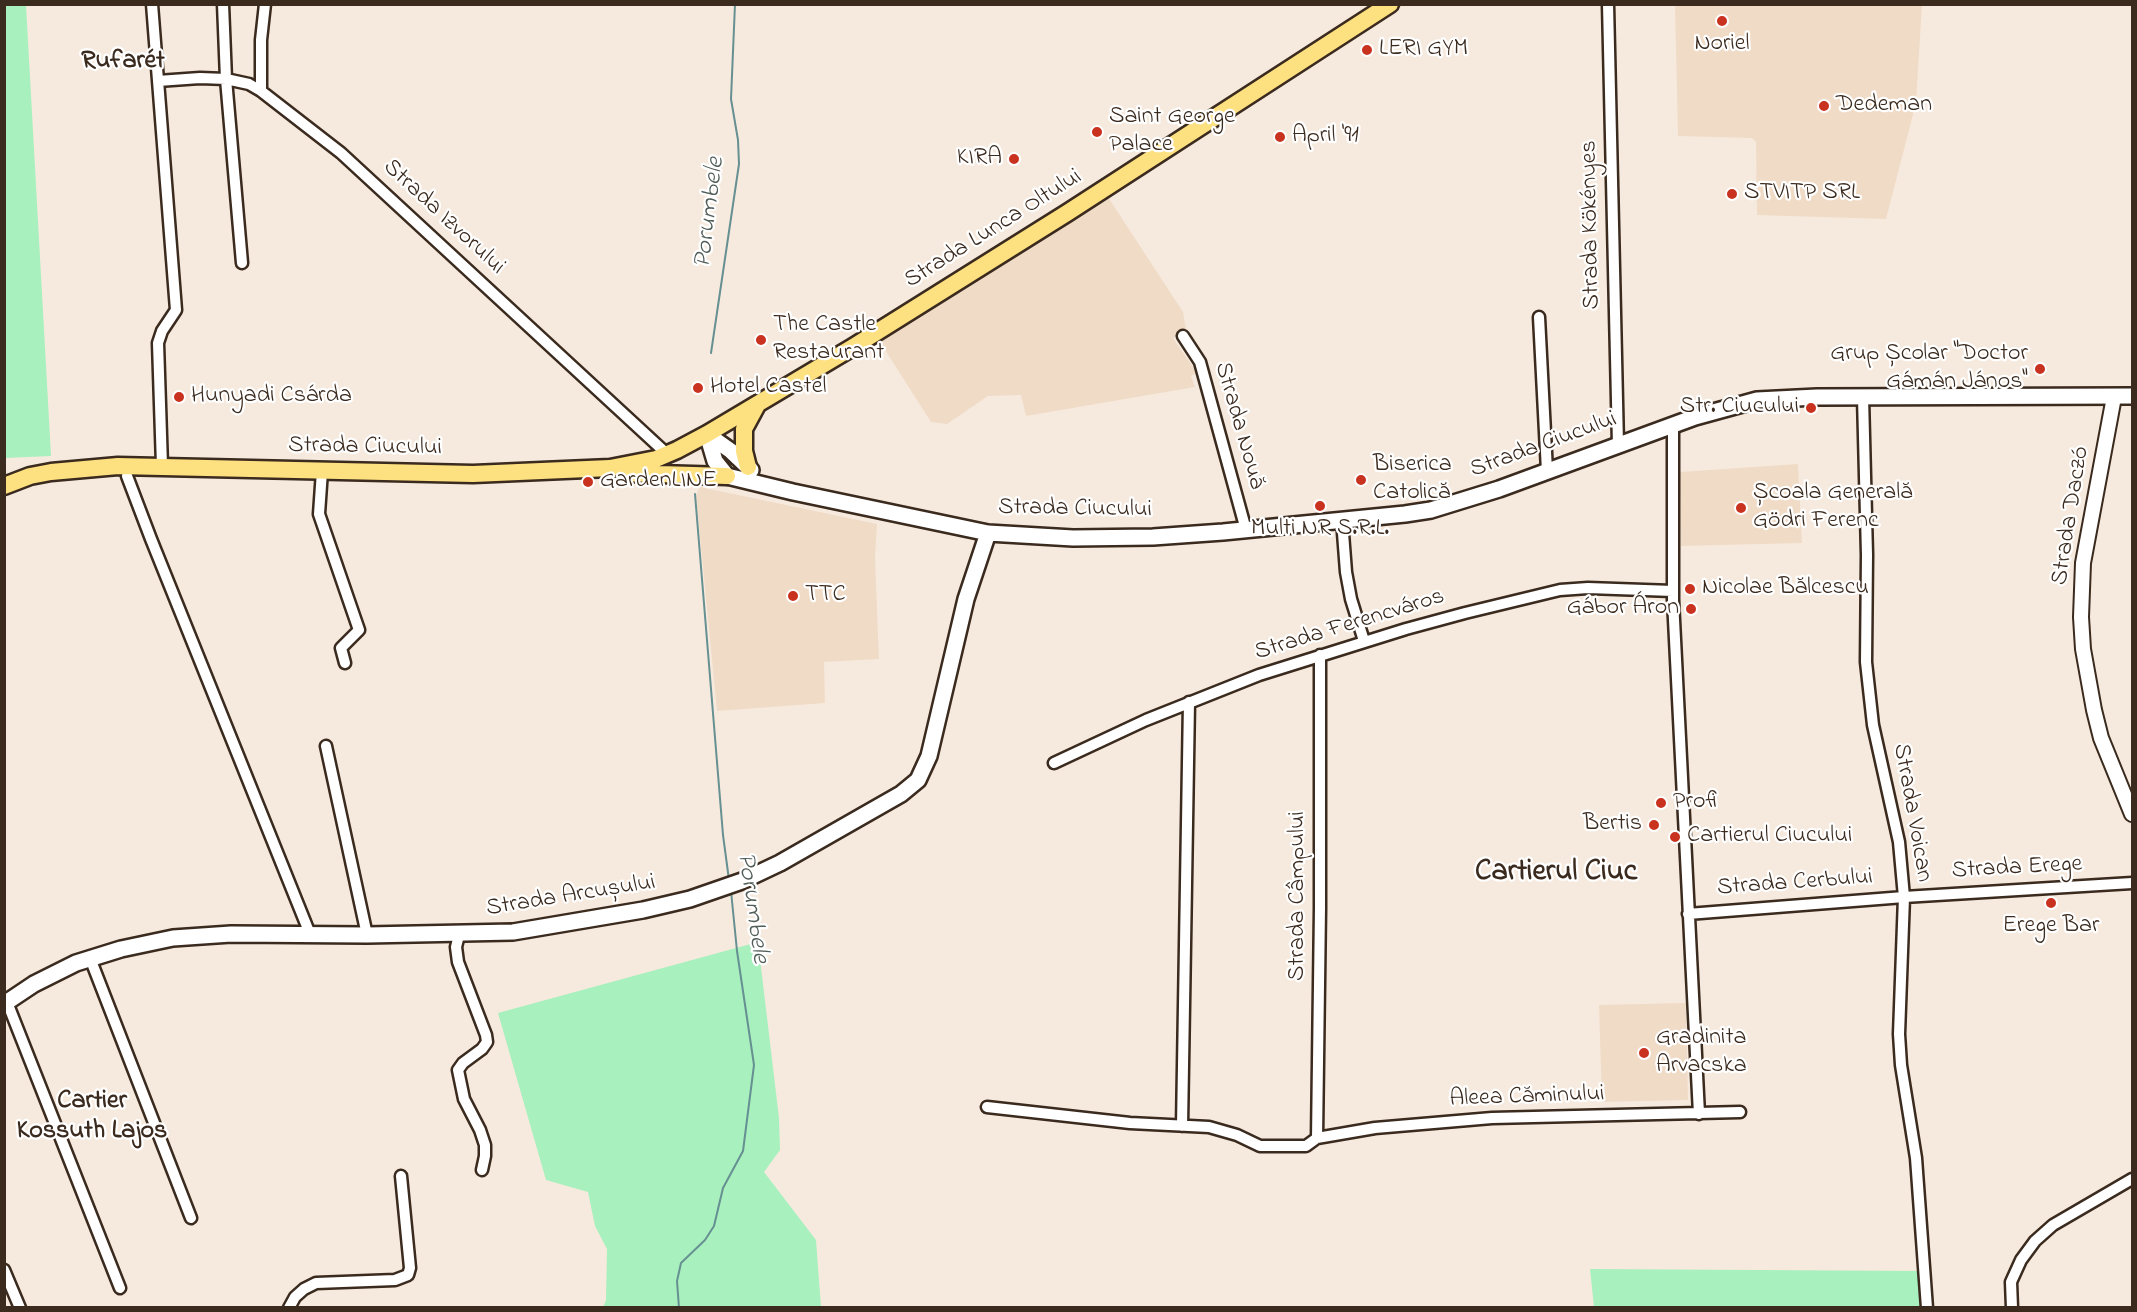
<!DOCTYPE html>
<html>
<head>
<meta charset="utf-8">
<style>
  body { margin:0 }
  #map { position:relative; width:2137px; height:1312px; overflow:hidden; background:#f6eade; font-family:"Indie Flower",sans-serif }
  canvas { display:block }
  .frame { position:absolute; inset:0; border:6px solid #3b2a1e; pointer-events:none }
</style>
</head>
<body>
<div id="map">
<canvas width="2137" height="1312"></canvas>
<div class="frame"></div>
</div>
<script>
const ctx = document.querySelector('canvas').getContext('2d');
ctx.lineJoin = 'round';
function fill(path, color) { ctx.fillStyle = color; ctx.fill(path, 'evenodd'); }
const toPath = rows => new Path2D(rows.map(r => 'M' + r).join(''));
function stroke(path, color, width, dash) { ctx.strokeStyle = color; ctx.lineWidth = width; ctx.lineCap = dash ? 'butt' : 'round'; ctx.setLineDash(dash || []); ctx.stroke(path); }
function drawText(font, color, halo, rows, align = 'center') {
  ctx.font = font + ' "Indie Flower",sans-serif'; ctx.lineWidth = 4.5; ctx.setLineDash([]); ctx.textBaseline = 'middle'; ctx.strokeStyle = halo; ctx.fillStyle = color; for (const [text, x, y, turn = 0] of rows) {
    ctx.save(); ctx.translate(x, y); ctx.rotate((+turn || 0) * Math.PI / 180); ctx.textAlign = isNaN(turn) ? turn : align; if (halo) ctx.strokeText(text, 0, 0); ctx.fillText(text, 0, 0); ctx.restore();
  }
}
fill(toPath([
  [1675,5,1922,5,1916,103,1886,219,1757,215,1756,142,1752,138,1678,136],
  [1106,194,1183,312,1186,330,1173,338,1197,373,1191,376,1195,387,1026,416,1021,395,988,396,947,424,931,422,878,339,949,299],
  [1798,464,1802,543,1681,546,1680,472],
  [700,487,877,524,875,558,879,659,824,662,825,703,717,711,696,495],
  [1686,1003,1688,1100,1602,1102,1599,1005]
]), '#f0dbc7');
fill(toPath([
  [4,5,26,5,51,456,5,458],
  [758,942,779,1118,780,1150,764,1172,816,1240,821,1307,603,1307,606,1300,607,1249,595,1226,588,1192,546,1180,498,1013],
  [1590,1269,1924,1271,1927,1307,1594,1307]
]), '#a8f0bd');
stroke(toPath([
  [711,353,739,164,738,140,731,99,735,4],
  [695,494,723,835,729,880],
  [679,1308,677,1281,681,1263,705,1240,714,1226,723,1188,743,1151,754,1065,737,951,731,891]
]), '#669091', 2);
const minor = toPath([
  [152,4,176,310,162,331,158,343,162,466],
  [223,4,226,79,242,263],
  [1608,4,1618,445],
  [158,81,200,78,226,79,249,84,261,91,341,153,667,454],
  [261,91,261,40,265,4],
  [1539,317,1547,471],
  [1183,336,1200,362,1246,530],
  [1863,397,1867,555,1866,662,1873,725,1899,842,1904,897,1899,1034,1901,1065,1916,1158,1927,1308],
  [1673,425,1673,600,1699,1114],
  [322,471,319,514,359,630,341,648,345,663],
  [127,476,151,539,310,934],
  [1342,520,1346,572,1351,599,1364,641],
  [326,746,367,935],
  [1054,763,1146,720,1259,675,1406,629,1465,613,1560,590,1588,588,1673,591],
  [1688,914,1904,897,2132,883],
  [459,935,456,947,458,962,486,1035,487,1042,482,1049,463,1063,458,1070,464,1099,480,1130,485,1145,485,1156,482,1170],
  [90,958,191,1218],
  [7,1002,120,1288],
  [987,1107,1130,1123,1209,1127,1237,1135,1260,1146,1306,1146,1317,1138,1375,1128,1492,1118,1740,1112],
  [1182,1126,1189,702],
  [1317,1138,1320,908,1320,655],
  [4,1270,20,1308],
  [289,1308,295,1297,304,1289,316,1283,395,1280,408,1275,410,1268,401,1176],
  [2012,1308,2011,1282,2021,1260,2035,1241,2053,1225,2132,1179]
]);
const tertiary = toPath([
  [2114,397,2083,563,2081,617,2083,649,2094,710,2101,738,2132,814]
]);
const secondary = toPath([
  [707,434,715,461,727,476,793,492,988,533,1073,538,1153,537,1223,532,1405,514,1431,510,1499,489,1695,417,1757,400,1817,397,2132,396],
  [707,434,731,451,751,470],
  [4,1004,34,984,76,963,121,949,173,938,231,934,367,935,513,932,643,910,690,899,742,881,780,863,901,794,918,780,929,756,966,599,988,533]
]);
const primary = toPath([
  [748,467,744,451,744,429,757,405],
  [625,473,727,476],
  [4,486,30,476,51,472,118,466,473,474,610,468,656,459,677,450,707,434,853,347,1067,213,1390,4]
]);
stroke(minor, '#3b2a1e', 15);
stroke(tertiary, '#3b2a1e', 18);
stroke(secondary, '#3b2a1e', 20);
stroke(primary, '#3b2a1e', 21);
stroke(minor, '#fff', 10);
stroke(tertiary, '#fff', 14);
stroke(secondary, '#fff', 15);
stroke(primary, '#fde080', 16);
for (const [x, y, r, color] of [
  [1722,21,6,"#c8321e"],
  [1367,50,6,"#c8321e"],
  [1824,106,6,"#c8321e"],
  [1097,132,6,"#c8321e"],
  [1280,137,6,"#c8321e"],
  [1014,159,6,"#c8321e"],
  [1732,194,6,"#c8321e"],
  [761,340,6,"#c8321e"],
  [2040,369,6,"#c8321e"],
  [698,388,6,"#c8321e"],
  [179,397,6,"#c8321e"],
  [1811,408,6,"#c8321e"],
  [1361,480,6,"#c8321e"],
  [588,482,6,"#c8321e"],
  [1320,506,6,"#c8321e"],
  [1741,508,6,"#c8321e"],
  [1690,589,6,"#c8321e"],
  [793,596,6,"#c8321e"],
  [1691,609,6,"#c8321e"],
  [1661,803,6,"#c8321e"],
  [1654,825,6,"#c8321e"],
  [1675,837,6,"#c8321e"],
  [2051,903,6,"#c8321e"],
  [1644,1053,6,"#c8321e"]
]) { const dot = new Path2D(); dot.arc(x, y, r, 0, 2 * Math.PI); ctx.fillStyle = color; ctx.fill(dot); stroke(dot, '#fff', 2); }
drawText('24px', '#3b2a1e', '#fff', [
  ["Noriel",1722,45,"center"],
  ["LERI GYM",1379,50],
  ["Dedeman",1836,106],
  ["Saint George",1109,118],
  ["Palace",1109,146],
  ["April '91",1292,137],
  ["KIRA",1002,159,"right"],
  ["STVITP SRL",1744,194],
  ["The Castle",773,326],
  ["Restaurant",773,354],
  ["Grup Școlar \"Doctor",2028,355,"right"],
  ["Gámán János\"",2028,383,"right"],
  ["Hotel Castel",710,388],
  ["Hunyadi Csárda",191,397],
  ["Str. Ciucului",1799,408,"right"],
  ["Biserica",1373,466],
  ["Catolică",1373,494],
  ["GardenLINE",600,482],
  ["Școala Generală",1753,494],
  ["Gödri Ferenc",1753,522],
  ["Multi NR S.R.L.",1320,530,"center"],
  ["Nicolae Bălcescu",1702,589],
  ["TTC",805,596],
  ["Gábor Áron",1679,609,"right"],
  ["Profi",1673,803],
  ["Bertis",1642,825,"right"],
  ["Cartierul Ciucului",1687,837],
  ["Erege Bar",2051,927,"center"],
  ["Gradinita",1656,1039],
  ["Arvacska",1656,1067]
], 'left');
drawText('24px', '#3b2a1e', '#fff', [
  ["Strada Izvorului",443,218,43],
  ["Strada Kökényes",1592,225,-91],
  ["Strada Lunca Oltului",994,230,-32],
  ["Strada Nouă",1238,426,74],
  ["Strada Ciucului",1544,446,-20],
  ["Strada Ciucului",365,448,1],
  ["Strada Ciucului",1075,510,1],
  ["Strada Daczó",2072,516,-81],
  ["Strada Ferencváros",1350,626,-17],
  ["Strada Voican",1911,813,80],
  ["Strada Erege",2017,869,-3],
  ["Strada Cerbului",1795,884,-4],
  ["Strada Câmpului",1299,896,-90],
  ["Strada Arcușului",571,897,-9],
  ["Aleea Căminului",1527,1098,-2]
]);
drawText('bold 26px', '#3b2a1e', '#fff', [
  ["Rufarét",123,63],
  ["Cartier",92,1103],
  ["Kossuth Lajos",92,1133]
]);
drawText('italic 26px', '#515d57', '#fff', [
  ["Porumbele",711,213,-83],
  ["Porumbele",751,908,82]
]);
drawText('bold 30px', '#3b2a1e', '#fff', [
  ["Cartierul Ciuc",1556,874]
]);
</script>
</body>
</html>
